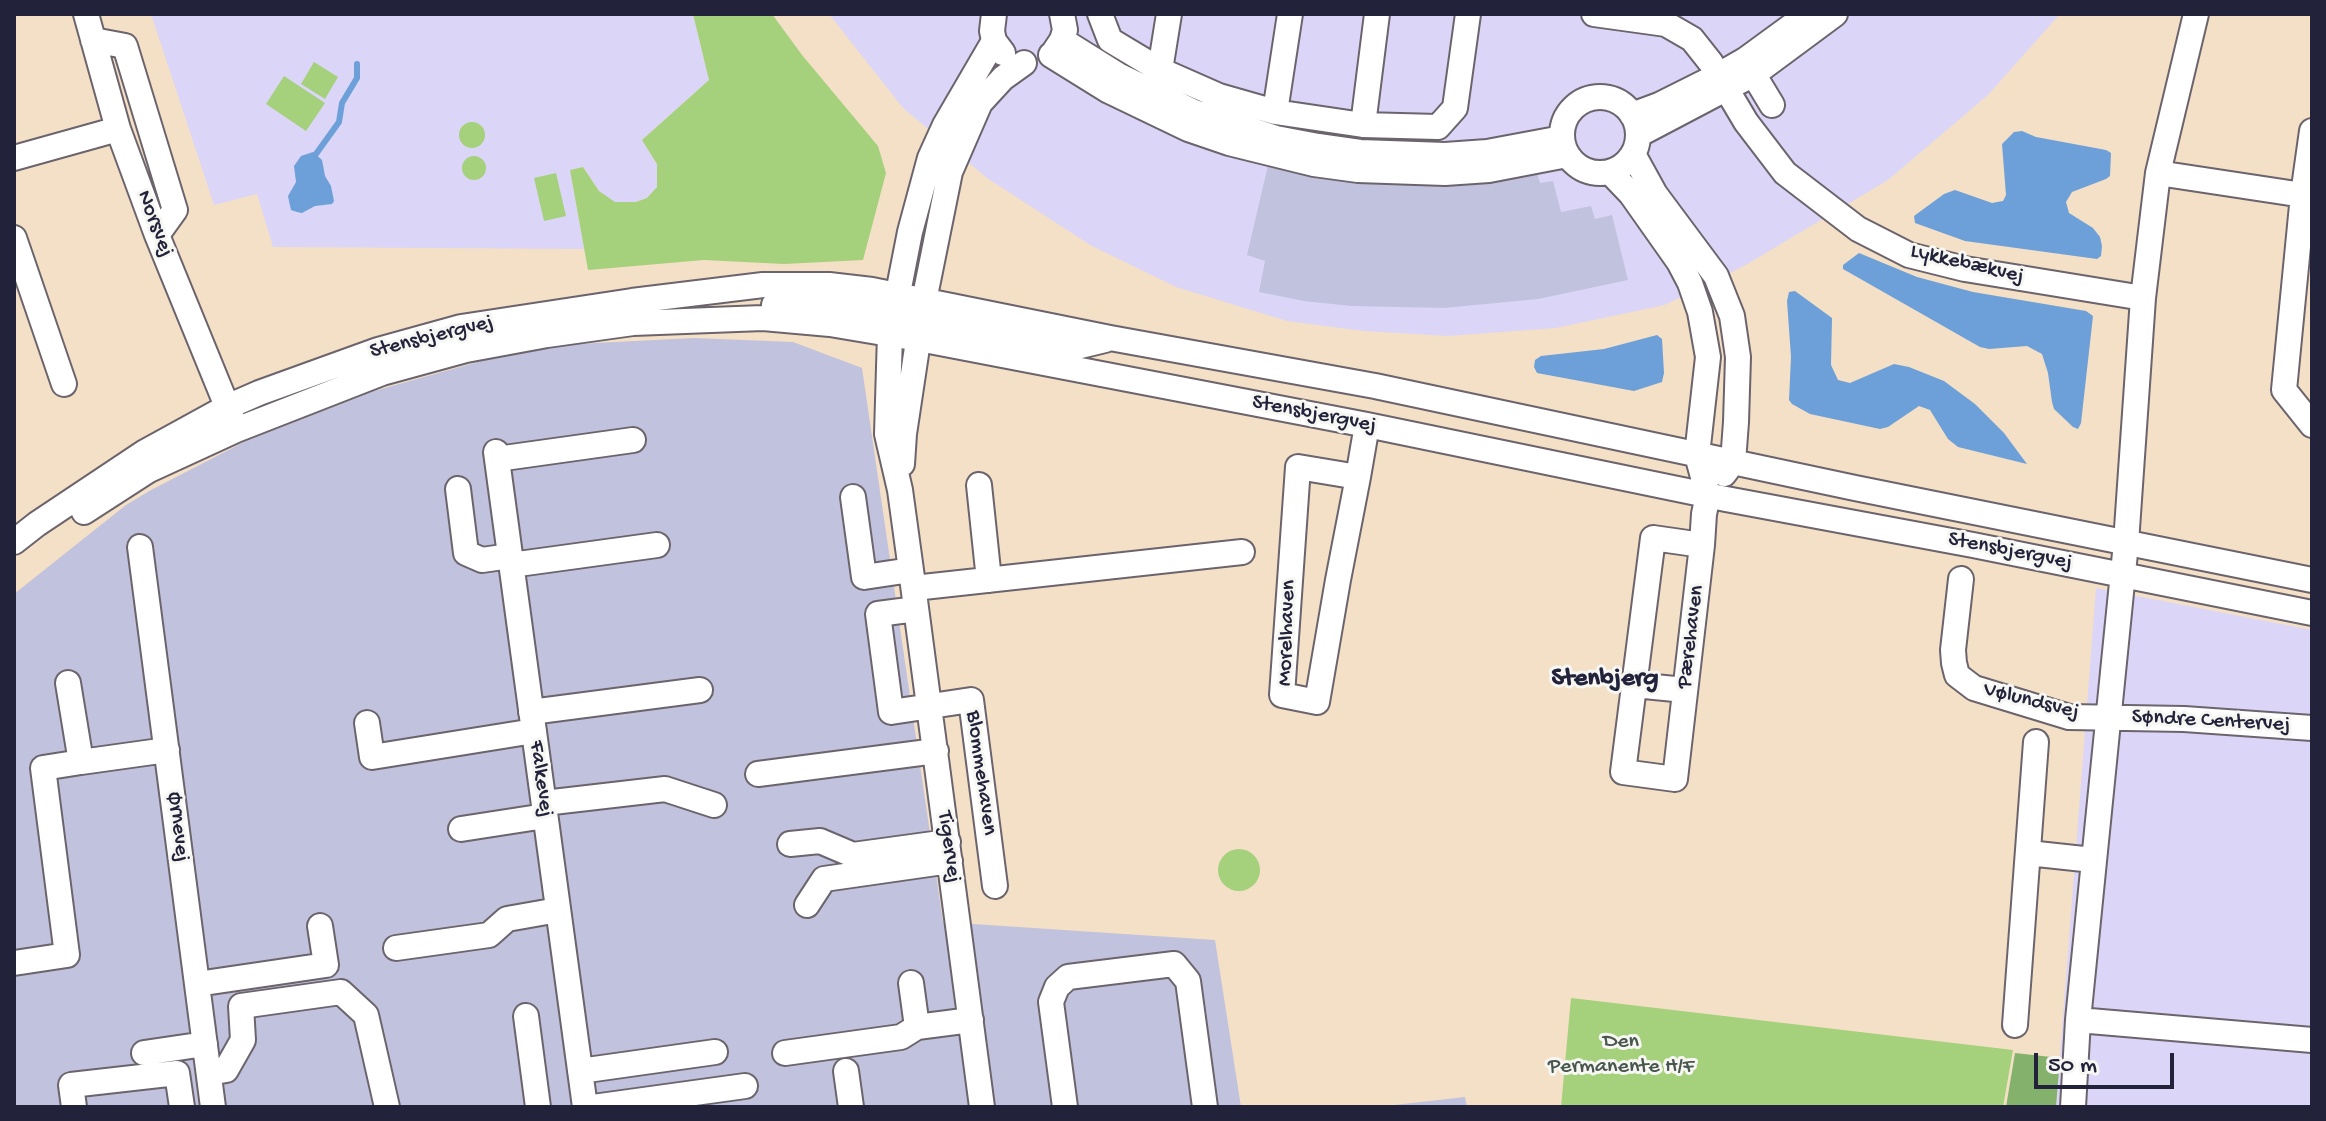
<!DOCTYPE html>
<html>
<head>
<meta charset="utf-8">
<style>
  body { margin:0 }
  #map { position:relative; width:2326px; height:1121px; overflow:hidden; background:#f4e0c6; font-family:"Gochi Hand",sans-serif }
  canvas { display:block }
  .frame { position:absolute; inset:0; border:16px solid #22223b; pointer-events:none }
  .scale { position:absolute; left:2034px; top:1053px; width:140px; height:36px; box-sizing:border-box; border:4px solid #22223b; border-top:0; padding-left:10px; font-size:24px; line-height:28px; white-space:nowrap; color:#22223b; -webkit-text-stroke:6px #f6f6f2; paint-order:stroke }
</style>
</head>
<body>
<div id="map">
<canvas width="2326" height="1121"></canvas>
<div class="frame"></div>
<div class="scale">50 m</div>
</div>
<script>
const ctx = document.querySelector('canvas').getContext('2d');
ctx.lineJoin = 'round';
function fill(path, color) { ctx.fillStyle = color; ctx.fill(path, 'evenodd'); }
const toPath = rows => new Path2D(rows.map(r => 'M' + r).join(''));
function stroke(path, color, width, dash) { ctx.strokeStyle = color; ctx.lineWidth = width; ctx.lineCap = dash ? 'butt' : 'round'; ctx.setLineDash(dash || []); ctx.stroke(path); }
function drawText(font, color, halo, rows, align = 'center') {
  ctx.font = font + ' "Gochi Hand",sans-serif'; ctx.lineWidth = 6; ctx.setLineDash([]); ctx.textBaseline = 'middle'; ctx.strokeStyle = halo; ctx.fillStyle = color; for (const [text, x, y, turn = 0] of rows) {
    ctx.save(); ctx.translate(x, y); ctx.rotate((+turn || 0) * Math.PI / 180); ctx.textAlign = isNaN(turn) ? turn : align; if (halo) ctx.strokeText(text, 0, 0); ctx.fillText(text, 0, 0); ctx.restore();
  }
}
fill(toPath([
  [151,14,693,14,709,80,642,140,657,164,657,187,647,198,636,202,614,202,599,191,583,167,570,170,584,249,273,247,257,194,214,205],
  [829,14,2060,14,1988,95,1888,180,1744,266,1665,305,1556,328,1448,336,1364,331,1287,321,1176,287,1090,245,987,178,903,108],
  [2096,588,2312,630,2312,1107,2056,1107]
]), '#dbd6f7');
fill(toPath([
  [1269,161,1536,170,1540,183,1553,181,1561,212,1591,206,1595,219,1612,215,1628,280,1538,299,1444,308,1351,306,1304,301,1259,292,1265,261,1247,255],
  [694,338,793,342,862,368,943,922,1215,940,1241,1107,14,1107,14,594,126,505,151,490,246,441,374,391,535,346],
  [1465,1097,1467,1107,1376,1107]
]), '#c1c2dd');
fill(toPath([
  [693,14,772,14,802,55,878,146,886,173,863,260,784,264,704,260,588,270,570,170,583,167,599,191,615,202,636,202,647,198,657,187,657,164,642,140,709,80],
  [314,62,338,77,325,99,301,84],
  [284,76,325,103,306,131,266,104],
  '459 135a13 13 0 1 1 26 0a13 13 0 1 1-26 0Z',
  '462 168a12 12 0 1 1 24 0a12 12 0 1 1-24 0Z',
  [556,173,566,216,544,221,534,178],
  '1218 870a21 21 0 1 1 42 0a21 21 0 1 1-42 0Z',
  [1571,998,2013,1050,2003,1107,1561,1107]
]), '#a5d07c');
fill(toPath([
  [2015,1053,2060,1058,2056,1107,2006,1107]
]), '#84b26c');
fill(toPath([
  [2022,131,2036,137,2106,150,2111,153,2110,176,2106,179,2072,192,2066,202,2069,213,2093,228,2100,237,2102,246,2101,256,2097,259,1965,241,1915,223,1914,216,1944,194,1955,190,1992,203,2003,201,2006,195,2002,144,2014,132],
  [313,152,322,160,325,176,331,186,334,201,332,204,315,206,302,213,297,212,291,210,289,201,288,196,296,182,294,166,301,156],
  [1859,253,1917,277,1973,292,2086,311,2093,316,2081,423,2078,429,2073,427,2054,409,2052,402,2048,373,2042,354,2027,346,1989,349,1980,347,1843,269,1843,265],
  [1795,291,1832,318,1831,365,1838,380,1850,383,1894,364,1909,367,1944,381,1975,404,2004,433,2027,464,1958,447,1948,439,1930,410,1919,406,1888,427,1880,429,1810,414,1792,404,1789,400,1791,357,1787,301,1789,292],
  [1657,335,1662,339,1664,373,1662,382,1634,391,1537,373,1534,367,1535,360,1541,356,1604,349]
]), '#6d9fd8');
stroke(toPath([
  [316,154,339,122,342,103,357,78,357,64]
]), '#6d9fd8', 6);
const minor = toPath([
  [86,14,118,129,157,235,233,421],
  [994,14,992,31,994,41,1003,53],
  [1100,14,1110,40,1160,70,1219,96,1275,112,1363,125,1438,127,1455,108,1468,14],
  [1594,14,1666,24,1692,39,1711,63,1746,122,1785,173,1858,229,1909,255,1965,269,2143,298],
  [93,40,125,46,175,210,157,235],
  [1062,40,1118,75,1194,112,1276,138,1318,146,1360,152,1445,155,1487,152,1562,138],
  [1054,52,1062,40,1065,30,1062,14],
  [1051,55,1109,91,1188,129,1229,143,1314,164,1358,170,1445,173,1489,170,1567,155],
  [1746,62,1772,105],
  [1160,70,1169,14],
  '1562 135a38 38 0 1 1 76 0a38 38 0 1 1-76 0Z',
  [1275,112,1290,14],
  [1632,115,1659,105,1719,75,1745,60,1808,14],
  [1363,125,1377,14],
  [2312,131,2303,195,2284,390,2312,425],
  [1638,135,1754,74,1835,14],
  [1633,154,1655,194,1716,276,1732,316,1738,357,1736,422,1733,462,1724,474],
  [14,158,118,129],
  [1610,172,1631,194,1679,262,1690,283,1700,312,1708,357,1697,455,1708,495,1704,514,1702,545,1675,779,1623,772,1653,538,1702,545],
  [2158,173,2303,195],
  [14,238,64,384],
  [774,305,825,306,892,314,907,308],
  [907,327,921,321,1072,348,1105,340],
  [496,452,585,1107],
  [497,459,633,440],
  [902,464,904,434,924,301,950,172,980,103,1003,78,1024,63],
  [1358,477,1298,467,1282,695,1317,702,1338,580,1358,477,1367,425],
  [979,485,989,580],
  [458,489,466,553,482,560,510,556],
  [853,497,864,577,911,570],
  [84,512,149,470,236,430,382,373,466,350,547,335,633,323,763,318,830,324,919,339,1367,425,1726,499,1973,545,2312,613],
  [14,542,37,524,145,452,227,407,259,393,378,350,461,327,632,301,763,285,829,285,872,290,1110,338,1375,386,1855,488,2312,580],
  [140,547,213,1107],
  [511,565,657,545],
  [1961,579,1953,650,1954,663,1957,675,1974,688,2069,717,2184,719,2312,728],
  [914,588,1242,552],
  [916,609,878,614,891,712,971,700,995,886],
  [68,683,81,762,167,750],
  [1634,685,1685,690],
  [531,712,700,690],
  [367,723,372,757,534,731],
  [758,774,936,751],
  [544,803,665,789,714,805],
  [461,829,545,816],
  [790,844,820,841,853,855,948,842],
  [2028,853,2093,860],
  [807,905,824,879,950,861],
  [396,948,489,935,507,919,558,910],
  [14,963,67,955,43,768,81,762],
  [911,983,917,1027,971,1020],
  [197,984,326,965,320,926],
  [526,1016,538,1107],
  [2078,1020,2312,1040],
  [2015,1025,2036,742],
  [144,1053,205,1044],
  [785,1053,901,1037,917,1027],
  [580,1071,715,1052],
  [846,1071,851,1107],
  [209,1073,226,1070,243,1040,241,1006,341,992,366,1015,387,1107],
  [74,1107,71,1085,177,1073,182,1107],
  [593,1107,745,1086],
  [982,1107,911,570,900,490,887,434,890,334,910,232,930,158,945,125,994,41],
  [1065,1107,1051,1002,1057,987,1068,977,1174,964,1188,981,1205,1107],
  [2073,1107,2078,1020,2126,543,2143,298,2158,173,2196,14]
]);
stroke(minor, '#6c646c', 28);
stroke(minor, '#fff', 24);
drawText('22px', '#22223b', '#f6f6f2', [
  ["Norsvej",154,224,69],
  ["Lykkebækvej",1967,265,13],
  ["Stensbjergvej",432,338,-14],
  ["Stensbjergvej",1314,415,11],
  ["Stensbjergvej",2010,552,11],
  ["Morelhaven",1288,633,-88],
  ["Pærehaven",1692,637,-83],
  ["Vølundsvej",2031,702,14],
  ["Søndre Centervej",2211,722,3],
  ["Blommehaven",980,773,82],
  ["Falkevej",540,779,82],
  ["Ørnevej",177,827,83],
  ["Tigervej",948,847,82]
]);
drawText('22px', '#49564e', '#f6f6f2', [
  ["Den",1621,1043],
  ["Permanente H/F",1621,1068]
]);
drawText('bold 26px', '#22223b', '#f6f6f2', [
  ["Stenbjerg",1605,680]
]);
</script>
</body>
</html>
